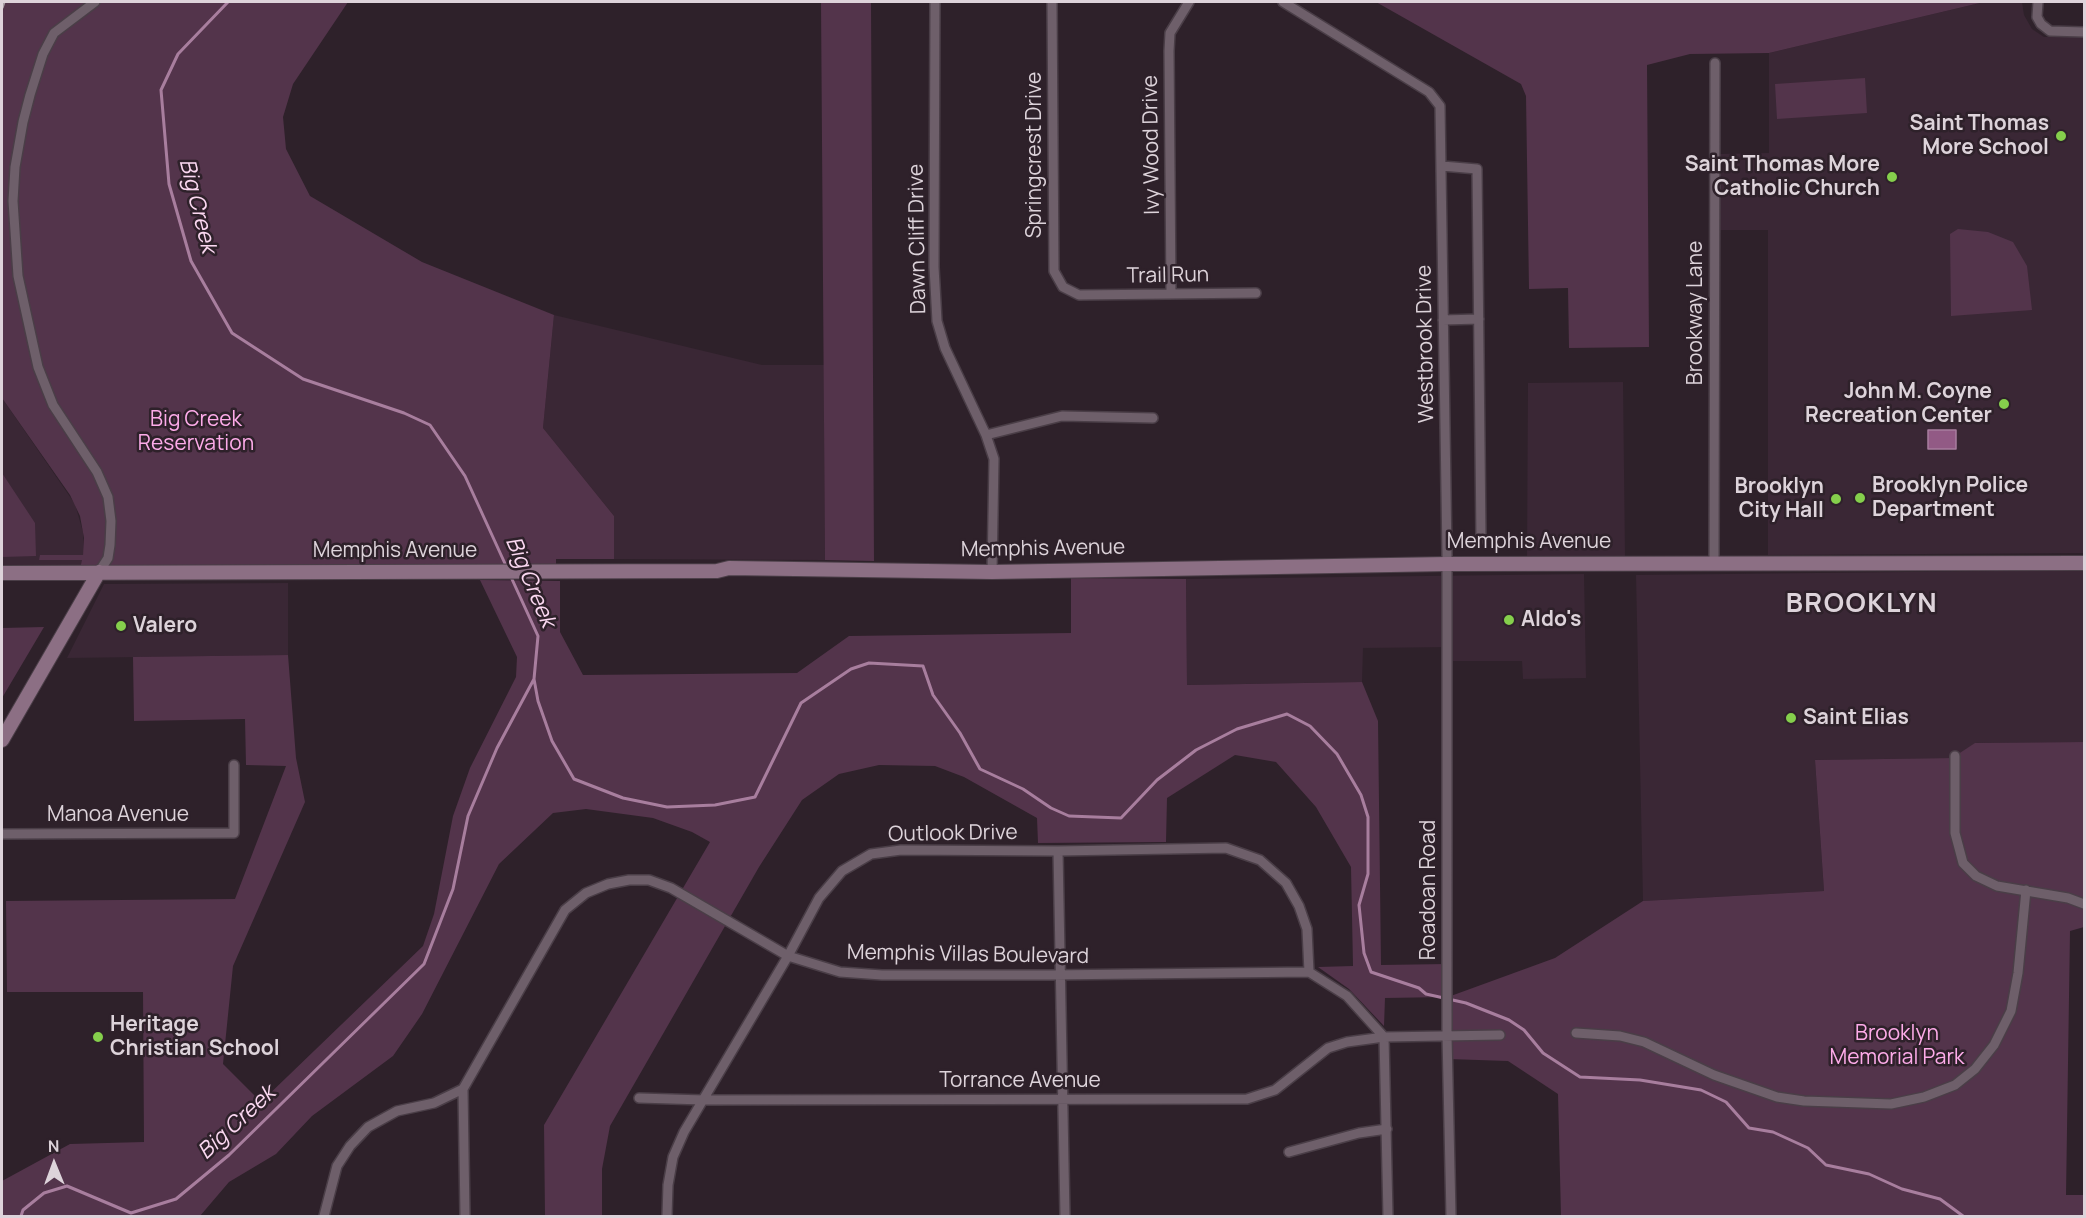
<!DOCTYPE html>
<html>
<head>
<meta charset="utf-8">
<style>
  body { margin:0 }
  #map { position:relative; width:2086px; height:1218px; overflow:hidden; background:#2e212a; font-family:Manrope,sans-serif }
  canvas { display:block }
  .frame { position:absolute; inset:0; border:3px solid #ddd3da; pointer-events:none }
  .north { position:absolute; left:24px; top:1134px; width:60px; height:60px; -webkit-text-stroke:4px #2e212a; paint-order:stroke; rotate:359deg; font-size:16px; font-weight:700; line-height:24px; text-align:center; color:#ddd3da }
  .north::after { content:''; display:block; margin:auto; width:21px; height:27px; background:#ddd3da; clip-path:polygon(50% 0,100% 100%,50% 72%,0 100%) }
</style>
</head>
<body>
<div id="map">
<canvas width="2086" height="1218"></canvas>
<div class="frame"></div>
<div class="north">N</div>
</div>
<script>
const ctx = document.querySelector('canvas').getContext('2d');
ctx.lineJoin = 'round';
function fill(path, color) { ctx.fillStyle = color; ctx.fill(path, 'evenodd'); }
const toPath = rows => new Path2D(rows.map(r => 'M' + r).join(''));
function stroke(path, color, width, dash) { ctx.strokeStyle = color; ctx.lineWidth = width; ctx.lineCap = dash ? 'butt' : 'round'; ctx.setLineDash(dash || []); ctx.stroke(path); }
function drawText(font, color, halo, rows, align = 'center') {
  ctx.font = font + ' Manrope,sans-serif'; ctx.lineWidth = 5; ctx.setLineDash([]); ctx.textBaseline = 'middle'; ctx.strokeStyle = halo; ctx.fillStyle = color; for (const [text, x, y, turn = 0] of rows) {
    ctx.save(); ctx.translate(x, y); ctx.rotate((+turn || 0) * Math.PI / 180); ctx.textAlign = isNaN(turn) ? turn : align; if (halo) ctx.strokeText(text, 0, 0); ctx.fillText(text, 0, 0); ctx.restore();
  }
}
fill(toPath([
  [1984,2,2022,2,2024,15,2032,29,2044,37,2084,37,2084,553,1768,555,1768,230,1719,230,1719,154,1769,153,1769,53],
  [554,315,762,365,824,365,825,560,614,559,614,516,543,428],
  [1623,382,1625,556,1527,557,1528,383],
  [2,398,75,504,83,532,84,551,81,567,2,567],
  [2084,570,2084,742,1976,743,1952,758,1815,760,1824,891,1643,901,1636,575],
  [1584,574,1586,678,1523,679,1522,661,1453,661,1453,647,1363,648,1362,682,1187,685,1186,579],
  [288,583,288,655,67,658,104,584]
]), '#3a2735');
fill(toPath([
  [2,2,348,2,293,84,283,117,286,149,310,196,422,262,554,315,543,428,614,516,614,559,556,559,556,571,79,573,82,560,39,560,40,555,83,555,84,538,80,516,70,495,2,398],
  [821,2,871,2,874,561,825,560],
  [1376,2,1984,2,1769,53,1690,54,1647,65,1649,347,1569,348,1568,288,1529,289,1526,96,1521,84],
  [1865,78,1867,113,1777,119,1775,84],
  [1958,229,1988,232,2013,242,2027,266,2032,310,1951,316,1950,234],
  [2,473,35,523,36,556,2,557],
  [1071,578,1186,579,1187,685,1362,682,1378,721,1381,965,1447,964,1448,997,1555,958,1643,901,1824,891,1815,760,1952,758,1975,743,2084,742,2084,927,2070,931,2066,1195,2084,1195,2084,1216,1561,1216,1558,1094,1508,1061,1448,1059,1447,997,1385,998,1384,1026,1349,989,1318,967,1353,966,1351,867,1316,807,1276,762,1235,755,1167,798,1166,842,1038,843,1037,818,964,777,935,766,879,765,839,774,802,800,759,867,610,1126,602,1169,602,1216,545,1216,544,1125,710,842,692,832,653,818,586,809,553,813,499,864,422,1014,393,1056,312,1116,276,1154,229,1182,200,1216,2,1216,2,1181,70,1144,144,1142,143,992,7,992,6,901,235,899,286,766,246,765,245,719,134,721,133,657,288,655,296,758,305,802,233,966,223,1064,261,1102,423,946,434,914,453,816,470,768,516,677,517,657,480,580,560,581,560,632,583,675,797,673,849,636,1071,633],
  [44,627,2,698,2,628]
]), '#53344b');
const water = toPath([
  [1928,430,1956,430,1956,449,1928,449,1928,430]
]);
fill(water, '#925a85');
stroke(water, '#a87e9e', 1.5);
stroke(toPath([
  [228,2,178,54,161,90,169,184,191,261,232,333,303,379,404,413,430,425,465,476,507,568],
  [534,679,538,701,552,741,574,779,623,798,667,807,715,805,755,797,801,703,851,669,869,663,923,666,933,695,960,733,980,769,1023,789,1051,808,1069,816,1121,818,1157,780,1196,750,1237,729,1287,714,1310,726,1337,754,1361,795,1368,817,1368,874,1359,905,1364,953,1371,972,1419,988,1426,994,1466,1003,1509,1020,1524,1030,1543,1053,1580,1077,1640,1080,1701,1090,1726,1102,1749,1128,1773,1132,1808,1148,1826,1165,1869,1174,1902,1189,1940,1199,1963,1216],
  [21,1216,23,1210,44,1193,67,1186,131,1213,176,1199,229,1155,424,964,453,889,468,816,497,748,534,679,538,636,511,577]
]), '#a87e9e', 3);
const street = toPath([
  [95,2,54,33,43,54,30,95,23,122,15,167,13,201,18,276,38,367,53,405,97,472,108,497,111,521,110,545,108,558,99,572],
  [935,2,934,267,937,321,945,348,986,435,994,459,992,572],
  [1052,2,1054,271,1063,287,1079,295,1256,293],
  [1283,2,1429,92,1440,106,1447,555,1447,1036,1451,1216],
  [2038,2,2037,17,2041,24,2050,31,2084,32],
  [1442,166,1477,169,1481,539],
  [1171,294,1169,51,1170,33,1189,2],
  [1443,320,1479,319],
  [986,435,1062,416,1153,418],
  [1714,562,1715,63],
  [1955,756,1955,833,1963,863,1976,876,1997,886,2068,898,2084,904],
  [2,834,234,833,234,765],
  [1058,851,1065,1216],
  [1576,1033,1620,1036,1644,1042,1714,1075,1777,1097,1804,1101,1891,1104,1924,1097,1955,1085,1975,1069,1994,1045,2011,1011,2018,973,2026,890],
  [463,1089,465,1216],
  [639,1098,704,1100,1247,1099,1275,1090,1328,1048,1347,1042,1384,1037,1388,1216],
  [1289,1152,1359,1133,1387,1129],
  [324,1216,337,1166,350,1146,368,1127,397,1111,434,1103,463,1089,565,910,586,893,608,884,629,880,649,880,671,888,788,956,840,972,882,975,1050,975,1309,972,1347,996,1384,1037,1500,1035],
  [667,1216,668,1185,673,1157,684,1132,788,956,819,898,842,871,871,854,901,850,1058,851,1226,848,1260,860,1286,883,1299,906,1307,929,1309,972]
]);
const secondary = toPath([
  [2,573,717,571,729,568,992,572,1447,564,2084,563],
  [2,740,99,572]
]);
stroke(street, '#4a3e47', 12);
stroke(secondary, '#4a3e47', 16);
stroke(street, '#6e5f6a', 9);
stroke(secondary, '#8c6f84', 14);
stroke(toPath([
  [2,8,4,2]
]), '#a99ea5', 3, [9, 4.5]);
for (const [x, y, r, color] of [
  [2061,136,6,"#85cf4c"],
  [1892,177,6,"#85cf4c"],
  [2004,404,6,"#85cf4c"],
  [1860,498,6,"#85cf4c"],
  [1836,499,6,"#85cf4c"],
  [1509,620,6,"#85cf4c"],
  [121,626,6,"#85cf4c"],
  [1791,718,6,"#85cf4c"],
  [98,1037,6,"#85cf4c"]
]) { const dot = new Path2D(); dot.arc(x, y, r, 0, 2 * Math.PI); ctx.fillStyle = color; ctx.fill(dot); stroke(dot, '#2e212a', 2); }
drawText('bold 21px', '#ddd3da', '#2e212a', [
  ["Saint Thomas",2049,124,"right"],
  ["More School",2049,148,"right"],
  ["Saint Thomas More",1880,165,"right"],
  ["Catholic Church",1880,189,"right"],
  ["John M. Coyne",1992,392,"right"],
  ["Recreation Center",1992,416,"right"],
  ["Brooklyn Police",1872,486],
  ["Department",1872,510],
  ["Brooklyn",1824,487,"right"],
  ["City Hall",1824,511,"right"],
  ["Aldo's",1521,620],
  ["Valero",133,626],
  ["Saint Elias",1803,718],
  ["Heritage",110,1025],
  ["Christian School",110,1049]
], 'left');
drawText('21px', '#ddd3da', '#2e212a', [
  ["Ivy Wood Drive",1152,145,-91],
  ["Springcrest Drive",1035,155,-90],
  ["Dawn Cliff Drive",918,239,-91],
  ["Trail Run",1168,276,-1],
  ["Brookway Lane",1696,313,-90],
  ["Westbrook Drive",1426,344,-91],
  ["Memphis Avenue",1529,542],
  ["Memphis Avenue",1043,549,-1],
  ["Memphis Avenue",395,551],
  ["Manoa Avenue",118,815],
  ["Outlook Drive",953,834,-1],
  ["Roadoan Road",1429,890,-90],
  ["Memphis Villas Boulevard",968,955,1],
  ["Torrance Avenue",1020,1081]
]);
drawText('21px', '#fdabe9', '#2e212a', [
  ["Big Creek",196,420],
  ["Reservation",196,444],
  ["Brooklyn",1897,1034],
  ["Memorial Park",1897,1058]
]);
drawText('italic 22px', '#fbd8f1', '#2e212a', [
  ["Big Creek",197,206,76],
  ["Big Creek",530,582,67],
  ["Big Creek",237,1123,-43]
]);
ctx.letterSpacing = '1.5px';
drawText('bold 27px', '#ddd3da', '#2e212a', [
  ["BROOKLYN",1862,604]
]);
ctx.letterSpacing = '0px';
</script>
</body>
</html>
